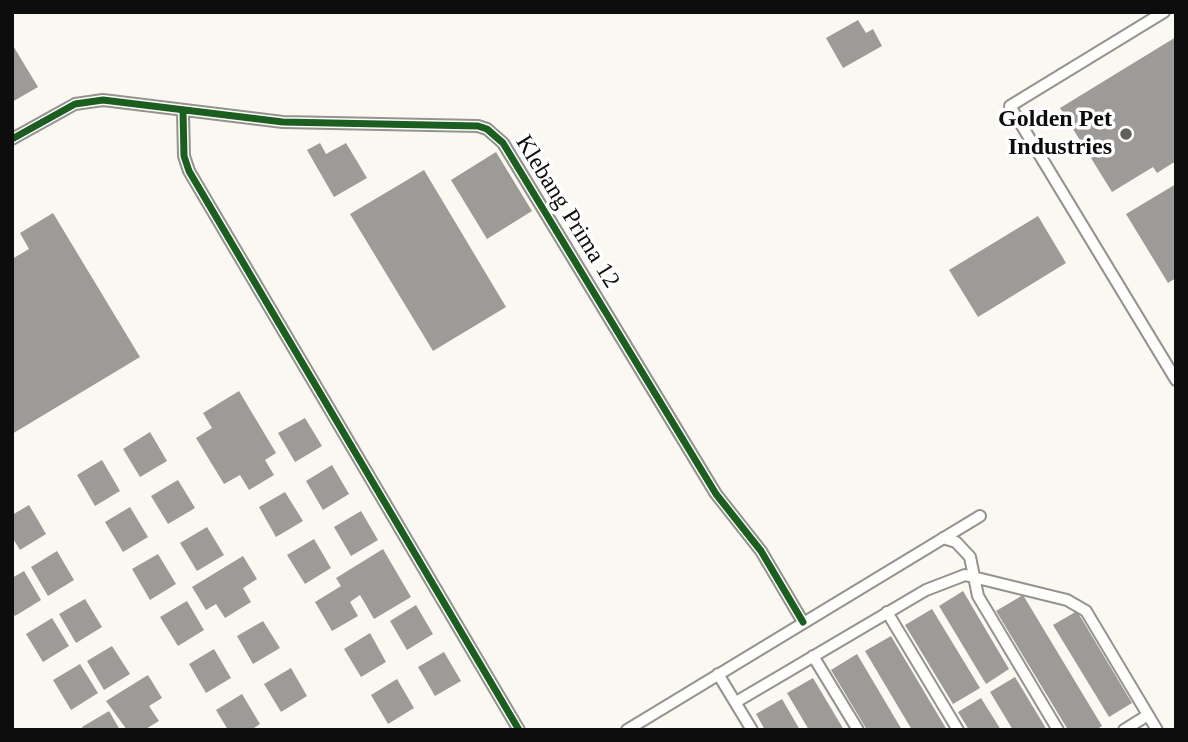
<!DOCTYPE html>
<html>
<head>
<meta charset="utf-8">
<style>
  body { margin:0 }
  #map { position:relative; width:1188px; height:742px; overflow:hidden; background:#fbf8f1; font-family:Georgia,serif }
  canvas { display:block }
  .frame { position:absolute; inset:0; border:14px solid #0d0d0d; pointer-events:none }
</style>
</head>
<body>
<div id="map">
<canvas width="1188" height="742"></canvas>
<div class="frame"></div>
</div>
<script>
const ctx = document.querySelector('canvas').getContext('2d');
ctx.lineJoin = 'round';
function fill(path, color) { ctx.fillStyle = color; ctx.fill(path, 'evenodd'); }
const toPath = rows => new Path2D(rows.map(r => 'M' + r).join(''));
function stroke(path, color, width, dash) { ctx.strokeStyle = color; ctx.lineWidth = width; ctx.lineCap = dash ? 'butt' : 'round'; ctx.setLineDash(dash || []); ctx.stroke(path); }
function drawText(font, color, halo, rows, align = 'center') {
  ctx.font = font + ' Georgia,serif'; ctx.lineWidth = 7; ctx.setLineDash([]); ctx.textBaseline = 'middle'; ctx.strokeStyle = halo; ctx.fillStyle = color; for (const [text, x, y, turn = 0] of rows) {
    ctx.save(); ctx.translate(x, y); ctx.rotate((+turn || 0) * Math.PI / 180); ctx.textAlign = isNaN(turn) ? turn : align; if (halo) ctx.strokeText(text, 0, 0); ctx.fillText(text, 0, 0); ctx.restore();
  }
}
fill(toPath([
  [858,20,866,33,873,29,882,46,843,68,826,38],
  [1176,37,1176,161,1157,173,1153,167,1112,192,1060,108],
  [12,44,38,87,12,102],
  [320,143,326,154,346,143,367,178,334,197,307,150],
  [496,152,532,211,487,239,451,180],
  [424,170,506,307,433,351,350,214],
  [1176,184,1176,278,1168,283,1126,214],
  [53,213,140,357,12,434,12,259,29,249,20,233],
  [1038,216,1066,263,978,317,949,270],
  [239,391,276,453,265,460,274,475,249,490,240,475,224,484,196,438,212,428,203,413],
  [305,418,322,446,295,462,278,433],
  [150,432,167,461,140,477,123,449],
  [102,460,120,491,95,506,77,475],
  [332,465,349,494,323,510,306,481],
  [178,480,195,508,168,524,151,496],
  [285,492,303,521,276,537,259,507],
  [29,505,46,534,20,550,12,537,12,515],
  [130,507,148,537,123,552,105,522],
  [361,511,378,540,351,556,334,527],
  [207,527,224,555,197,571,180,543],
  [314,539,331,568,305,584,287,555],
  [383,549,411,597,374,619,360,595,350,602,358,616,332,631,315,602,341,586,336,578],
  [57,551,74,580,48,596,31,567],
  [158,554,176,584,150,600,132,569],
  [243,556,257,579,243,588,251,602,225,618,216,604,206,610,192,587],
  [24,571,41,600,15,616,12,610,12,578],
  [963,591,1009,669,986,684,939,606],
  [1023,595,1102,726,1096,730,1068,730,996,611],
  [85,599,102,627,76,643,59,614],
  [187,601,204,630,178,646,160,617],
  [416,605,433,634,407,650,390,621],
  [932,609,980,688,953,704,905,625],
  [1077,611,1132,703,1109,717,1053,625],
  [52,618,69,646,43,662,26,634],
  [263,621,280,648,253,664,237,636],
  [370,633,386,662,361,677,344,649],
  [891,636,947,730,912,730,865,651],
  [112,646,130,674,104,690,87,661],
  [214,649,231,678,206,693,189,664],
  [444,652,461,681,435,696,418,667],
  [857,654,902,730,867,730,831,670],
  [80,664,98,693,71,710,53,680],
  [291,668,307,696,281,712,264,684],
  [148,675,162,698,149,706,159,721,144,730,127,730,106,701],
  [1015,677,1047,730,1013,730,990,692],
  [813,678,844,730,809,730,787,693],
  [397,679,414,708,388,724,371,695],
  [242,694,260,724,251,730,228,730,216,710],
  [981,698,1001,730,969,730,958,712],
  [782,699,800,730,765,730,756,714],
  [109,711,120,730,84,730,82,727]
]), '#9e9a97');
const street = toPath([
  [1164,12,1010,106,1176,380],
  [183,112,184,156,189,171,519,730],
  [12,139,75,104,103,100,283,122,478,126,487,129,503,143,716,494,761,551,803,622],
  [943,538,956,542,970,557,978,596,1058,730],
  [887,612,958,730],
  [813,656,858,730],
  [718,674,752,730],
  [736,702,926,590,965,575,1067,600,1086,611,1157,730],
  [627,730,980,516],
  [1124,730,1148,715]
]);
stroke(street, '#949390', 14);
stroke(street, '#fefefd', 10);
stroke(toPath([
  [183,112,184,156,189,171,519,730],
  [12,139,75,104,103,100,283,122,478,126,487,129,503,143,716,494,761,551,803,622]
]), '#1b5e20', 7);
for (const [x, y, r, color] of [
  [1126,134,7,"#605f5d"]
]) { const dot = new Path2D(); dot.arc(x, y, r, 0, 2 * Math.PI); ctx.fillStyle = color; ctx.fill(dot); stroke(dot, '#fff', 2.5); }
drawText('bold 24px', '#0d0d0d', '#fff', [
  ["Golden Pet",1112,120],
  ["Industries",1112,148]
], 'right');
drawText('24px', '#0d0d0d', '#fff', [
  ["Klebang Prima 12",567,212,58]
]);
</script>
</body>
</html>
